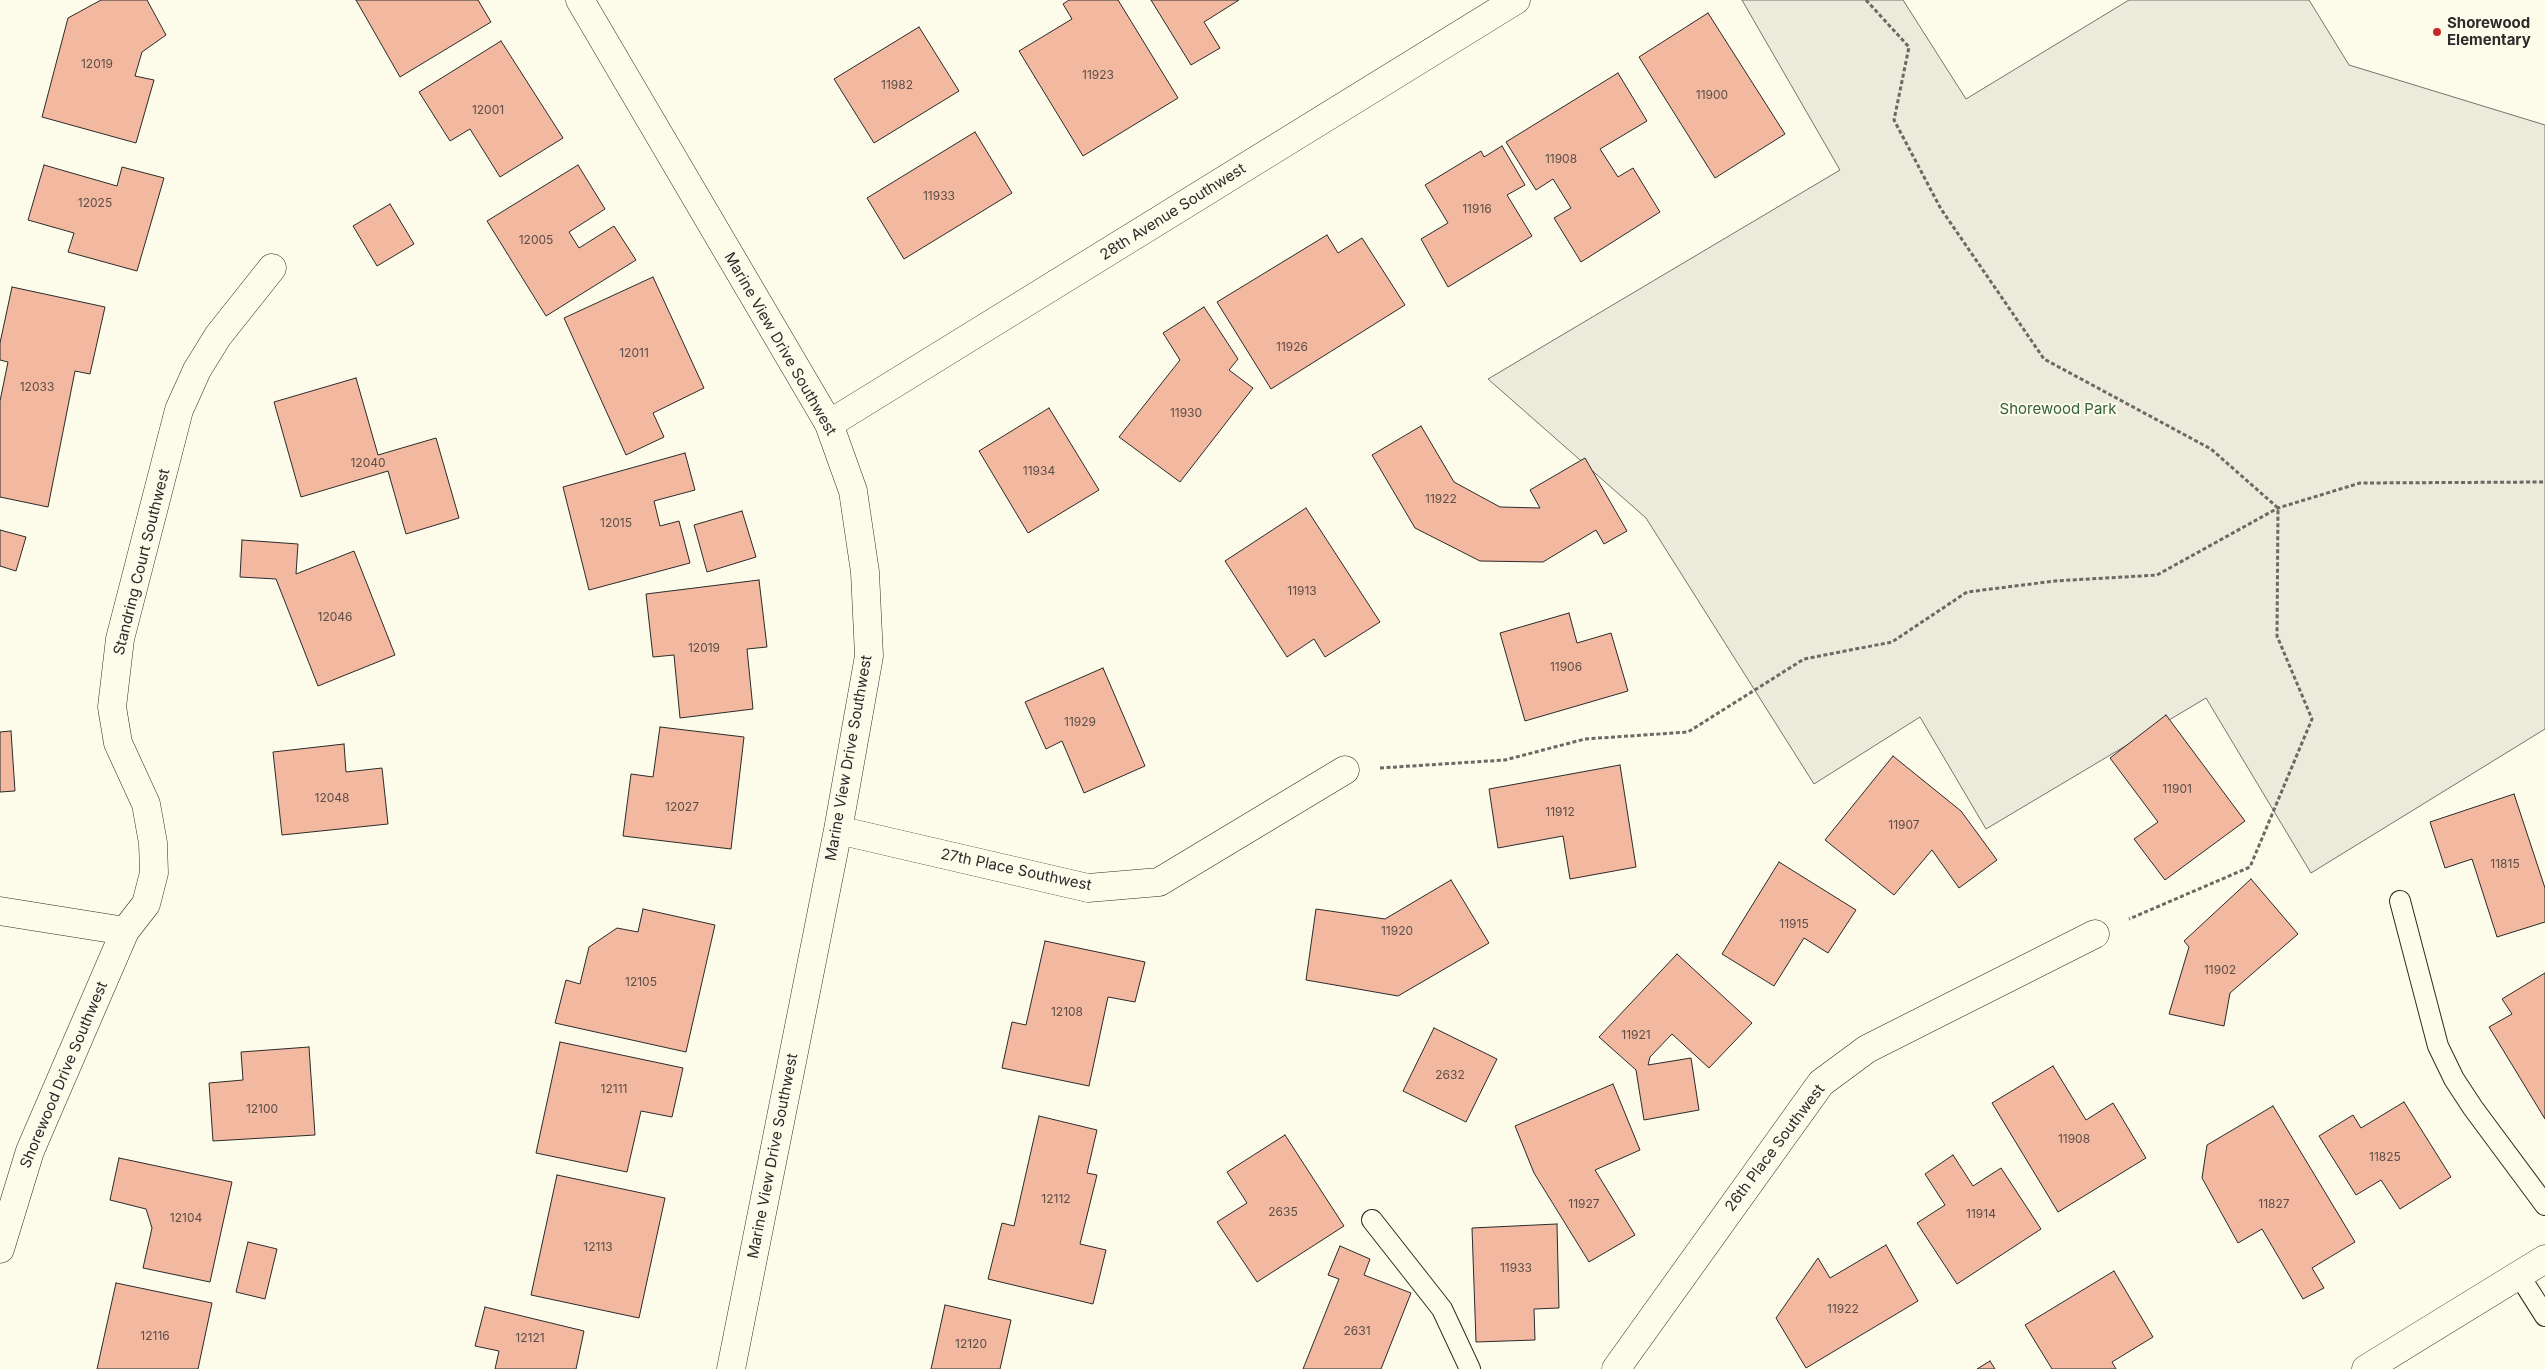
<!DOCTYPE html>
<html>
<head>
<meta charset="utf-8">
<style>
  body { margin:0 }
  canvas { display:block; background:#fdfbea }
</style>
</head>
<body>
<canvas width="2545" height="1369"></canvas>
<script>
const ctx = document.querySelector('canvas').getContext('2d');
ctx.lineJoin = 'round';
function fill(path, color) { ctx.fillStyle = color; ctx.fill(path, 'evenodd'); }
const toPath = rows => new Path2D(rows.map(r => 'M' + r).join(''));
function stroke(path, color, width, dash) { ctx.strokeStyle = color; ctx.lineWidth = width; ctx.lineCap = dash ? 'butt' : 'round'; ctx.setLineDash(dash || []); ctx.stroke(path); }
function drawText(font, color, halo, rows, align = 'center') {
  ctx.font = font + ' Inter,sans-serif'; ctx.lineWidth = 4; ctx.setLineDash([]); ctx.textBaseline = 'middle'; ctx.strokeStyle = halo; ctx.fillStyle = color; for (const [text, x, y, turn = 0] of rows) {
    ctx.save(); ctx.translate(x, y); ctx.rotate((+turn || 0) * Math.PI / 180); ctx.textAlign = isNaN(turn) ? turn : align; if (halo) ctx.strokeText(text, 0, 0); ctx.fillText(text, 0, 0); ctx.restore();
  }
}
const green = toPath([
  [1742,0,1903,0,1966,99,2129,0,2309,0,2349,65,2545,125,2545,729,2311,873,2206,698,1986,829,1920,717,1814,784,1646,518,1488,379,1840,170,1742,0]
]);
fill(green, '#ecebdb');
stroke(green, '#74746e', 1);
const building = toPath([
  [101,0,147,0,166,35,142,52,135,76,154,80,136,143,42,117,68,18,101,0],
  [356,0,478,0,491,22,400,77,356,0],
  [1069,0,1118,0,1178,98,1083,156,1019,51,1072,19,1063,4,1069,0],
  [1151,0,1239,0,1204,22,1220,48,1191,65,1151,0],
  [1708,13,1785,134,1715,178,1639,57,1708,13],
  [919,27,959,91,874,143,834,79,919,27],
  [501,41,563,138,500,177,470,129,450,141,419,92,501,41],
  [1618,73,1647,121,1600,149,1618,177,1633,168,1660,212,1581,262,1554,218,1571,208,1553,179,1536,190,1506,142,1618,73],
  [975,132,1012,193,904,259,867,198,975,132],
  [1502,146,1525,185,1507,195,1532,236,1448,287,1421,239,1448,223,1425,185,1481,151,1484,157,1502,146],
  [44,165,117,186,122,167,164,178,137,271,68,252,74,233,28,220,44,165],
  [578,165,605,209,569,232,579,248,614,226,636,260,546,316,487,221,578,165],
  [390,204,414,244,377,266,353,226,390,204],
  [1327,235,1338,253,1362,238,1405,305,1271,389,1217,302,1327,235],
  [653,277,704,388,653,413,664,437,626,455,564,318,653,277],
  [12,287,105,307,90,374,75,371,48,507,0,497,0,401,8,362,0,360,0,343,12,287],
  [1204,307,1238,359,1229,370,1253,388,1180,482,1119,437,1180,360,1163,333,1204,307],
  [356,378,378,455,436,438,459,518,406,534,388,471,301,497,274,402,356,378],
  [1049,408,1099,490,1028,533,979,451,1049,408],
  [1421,426,1454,482,1500,507,1540,508,1530,490,1585,458,1627,531,1604,544,1596,530,1543,562,1480,561,1415,528,1372,455,1421,426],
  [685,453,695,490,654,501,660,526,679,521,690,563,589,590,563,487,685,453],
  [1306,508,1380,622,1325,657,1314,639,1287,657,1225,561,1306,508],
  [742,511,756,557,707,572,694,525,742,511],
  [0,530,26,537,16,571,0,566,0,530],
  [242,540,298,544,296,574,354,551,395,655,318,686,276,579,240,577,242,540],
  [759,580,767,647,747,649,753,709,680,718,674,655,653,657,646,594,759,580],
  [1569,613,1577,643,1611,633,1628,691,1525,721,1500,633,1569,613],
  [1103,668,1145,766,1084,793,1062,741,1046,749,1025,702,1103,668],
  [2166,715,2245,821,2165,880,2134,839,2158,822,2110,758,2166,715],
  [660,727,744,737,731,849,623,836,631,774,653,777,660,727],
  [11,731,15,791,0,792,0,732,11,731],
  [344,744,346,772,382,768,388,824,282,835,273,752,344,744],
  [1893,756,1961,811,1997,860,1959,888,1932,850,1894,895,1825,840,1893,756],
  [1620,765,1636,867,1570,879,1563,836,1498,848,1489,789,1620,765],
  [2514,794,2545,888,2545,922,2497,937,2472,859,2445,868,2430,822,2514,794],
  [1779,862,1856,910,1828,953,1804,938,1774,986,1722,954,1779,862],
  [2251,879,2298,934,2230,993,2224,1026,2169,1014,2189,947,2184,941,2251,879],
  [1451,880,1489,943,1398,996,1306,980,1316,909,1385,919,1451,880],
  [643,909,715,925,686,1052,555,1023,566,980,580,984,589,947,617,928,638,932,643,909],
  [1045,941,1145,962,1135,1002,1108,997,1089,1086,1002,1068,1012,1022,1026,1025,1045,941],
  [1677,954,1752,1023,1709,1068,1672,1034,1650,1057,1648,1065,1691,1058,1699,1110,1644,1120,1636,1070,1599,1037,1677,954],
  [2545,973,2545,1119,2489,1027,2512,1014,2502,999,2545,973],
  [1434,1028,1497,1059,1466,1122,1403,1091,1434,1028],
  [560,1042,683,1068,672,1117,641,1111,627,1172,536,1153,560,1042],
  [309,1047,315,1135,213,1141,209,1083,243,1080,241,1052,309,1047],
  [2053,1066,2086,1120,2113,1103,2146,1158,2058,1212,1992,1103,2053,1066],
  [1613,1084,1640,1150,1595,1170,1635,1235,1589,1262,1534,1173,1515,1126,1613,1084],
  [2404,1102,2451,1177,2400,1209,2381,1180,2356,1195,2319,1136,2353,1115,2361,1128,2404,1102],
  [2273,1106,2355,1242,2312,1268,2324,1288,2303,1299,2262,1229,2238,1243,2202,1178,2207,1145,2273,1106],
  [1039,1116,1097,1130,1087,1173,1097,1175,1080,1244,1106,1250,1093,1304,988,1279,1002,1223,1014,1226,1039,1116],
  [1285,1135,1344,1226,1257,1282,1217,1222,1247,1203,1227,1172,1285,1135],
  [1953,1155,1973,1186,2001,1168,2041,1229,1957,1284,1917,1223,1945,1205,1925,1174,1953,1155],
  [119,1158,232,1182,210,1282,143,1268,152,1228,146,1209,110,1200,119,1158],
  [557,1175,665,1198,639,1318,531,1295,557,1175],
  [1557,1224,1559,1308,1534,1309,1535,1340,1476,1342,1472,1228,1557,1224],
  [248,1242,277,1249,265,1299,236,1292,248,1242],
  [1886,1245,1918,1301,1806,1368,1776,1318,1818,1258,1830,1278,1886,1245],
  [1340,1246,1370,1259,1364,1275,1411,1293,1381,1369,1303,1369,1339,1279,1328,1275,1340,1246],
  [2114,1271,2153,1337,2112,1362,2116,1369,2052,1369,2025,1325,2114,1271],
  [116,1283,212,1303,198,1369,97,1369,116,1283],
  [945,1305,1011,1320,1000,1369,931,1369,945,1305],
  [485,1307,584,1331,576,1369,495,1369,499,1351,475,1346,485,1307],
  [1990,1361,1995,1369,1977,1369,1990,1361]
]);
fill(building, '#f2b8a0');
stroke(building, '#2b2b2b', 1);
const service = toPath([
  [2400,901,2438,1046,2454,1079,2473,1108,2545,1205],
  [1372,1220,1442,1309,1470,1369],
  [2519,1275,2545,1316]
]);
const minor = toPath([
  [580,0,829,424,853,491,865,572,869,656,838,830,731,1369],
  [838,830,1088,888,1159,882,1345,770],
  [0,911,125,931,146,904,154,873,153,843,146,804,118,743,112,707,120,639,179,410,197,370,218,336,272,268],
  [1616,1369,1821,1083,1867,1049,2095,934]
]);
const tertiary = toPath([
  [829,424,1516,0],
  [0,1249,30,1151,125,931],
  [2366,1369,2545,1259]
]);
stroke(service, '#2b2b2b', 22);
stroke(minor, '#2b2b2b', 29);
stroke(tertiary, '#2b2b2b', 29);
stroke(toPath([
  [1866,0,1909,47,1894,120,1941,209,2044,359,2211,449,2278,508,2277,636,2312,719,2250,867,2129,919],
  [1380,768,1505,760,1585,739,1688,732,1804,659,1892,642,1967,592,2055,581,2157,575,2278,508,2360,483,2545,482]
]), '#6a6964', 3, [4, 2.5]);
stroke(service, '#fdfbea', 20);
stroke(minor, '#fdfbea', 28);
stroke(tertiary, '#fdfbea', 28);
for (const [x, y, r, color] of [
  [2437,32,5,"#c62828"]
]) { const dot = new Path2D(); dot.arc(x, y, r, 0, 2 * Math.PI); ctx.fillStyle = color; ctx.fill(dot); stroke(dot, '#fdfbea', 2); }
drawText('12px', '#5d4e48', null, [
  ["12019",97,64],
  ["11923",1098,75],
  ["11982",897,85],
  ["11900",1712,95],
  ["12001",488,110],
  ["11908",1561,159],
  ["11933",939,196],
  ["12025",95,203],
  ["11916",1477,209],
  ["12005",536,240],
  ["11926",1292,347],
  ["12011",634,353],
  ["12033",37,387],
  ["11930",1186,413],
  ["12040",368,463],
  ["11934",1039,471],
  ["11922",1441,499],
  ["12015",616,523],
  ["11913",1302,591],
  ["12046",335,617],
  ["12019",704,648],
  ["11906",1566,667],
  ["11929",1080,722],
  ["11901",2177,789],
  ["12048",332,798],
  ["12027",682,807],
  ["11912",1560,812],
  ["11907",1904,825],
  ["11815",2505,864],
  ["11915",1794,924],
  ["11920",1397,931],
  ["11902",2220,970],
  ["12105",641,982],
  ["12108",1067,1012],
  ["11921",1636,1035],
  ["2632",1450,1075],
  ["12111",614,1089],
  ["12100",262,1109],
  ["11908",2074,1139],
  ["11825",2385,1157],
  ["12112",1056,1199],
  ["11927",1584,1204],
  ["11827",2274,1204],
  ["2635",1283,1212],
  ["11914",1981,1214],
  ["12104",186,1218],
  ["12113",598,1247],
  ["11933",1516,1268],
  ["11922",1843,1309],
  ["2631",1357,1331],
  ["12116",155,1336],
  ["12121",530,1338],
  ["12120",971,1344]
]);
drawText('bold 15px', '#2b2b2b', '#fdfbea', [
  ["Shorewood",2447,23],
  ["Elementary",2447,40]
], 'left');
drawText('15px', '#2b2b2b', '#fdfbea', [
  ["28th Avenue Southwest",1173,212,-32],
  ["Marine View Drive Southwest",780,344,60],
  ["Standring Court Southwest",142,562,-76],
  ["Marine View Drive Southwest",849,758,-80],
  ["27th Place Southwest",1016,870,12],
  ["Shorewood Drive Southwest",64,1075,-67],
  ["26th Place Southwest",1775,1148,-53],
  ["Marine View Drive Southwest",773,1156,-79]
]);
drawText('15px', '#34623c', '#fdfbea', [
  ["Shorewood Park",2058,409]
]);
</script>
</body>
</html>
